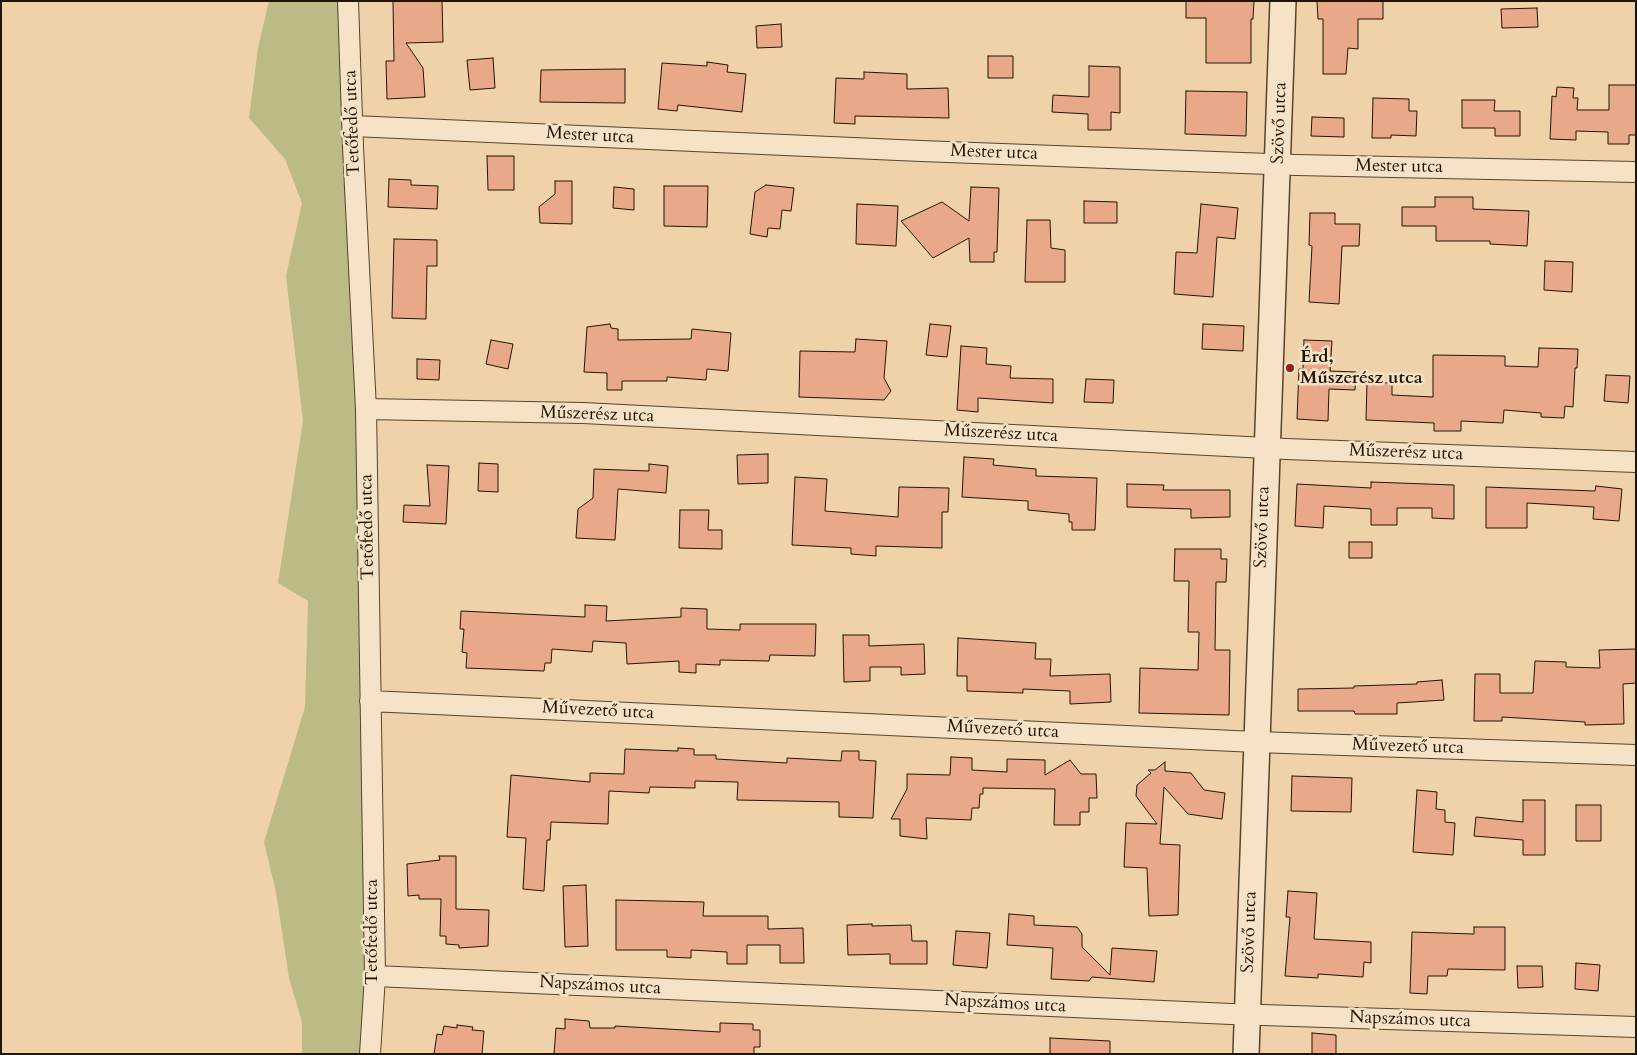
<!DOCTYPE html>
<html>
<head>
<meta charset="utf-8">
<style>
  body { margin:0 }
  #map { position:relative; width:1637px; height:1055px; overflow:hidden; background:#efd2a9; font-family:Cardo,serif }
  canvas { display:block }
  .frame { position:absolute; inset:0; border:2px solid #231505; pointer-events:none }
</style>
</head>
<body>
<div id="map">
<canvas width="1637" height="1055"></canvas>
<div class="frame"></div>
</div>
<script>
const ctx = document.querySelector('canvas').getContext('2d');
ctx.lineJoin = 'round';
function fill(path, color) { ctx.fillStyle = color; ctx.fill(path, 'evenodd'); }
const toPath = rows => new Path2D(rows.map(r => 'M' + r).join(''));
function stroke(path, color, width, dash) { ctx.strokeStyle = color; ctx.lineWidth = width; ctx.lineCap = dash ? 'butt' : 'round'; ctx.setLineDash(dash || []); ctx.stroke(path); }
function drawText(font, color, halo, rows, align = 'center') {
  ctx.font = font + ' Cardo,serif'; ctx.lineWidth = 5; ctx.setLineDash([]); ctx.textBaseline = 'middle'; ctx.strokeStyle = halo; ctx.fillStyle = color; for (const [text, x, y, turn = 0] of rows) {
    ctx.save(); ctx.translate(x, y); ctx.rotate((+turn || 0) * Math.PI / 180); ctx.textAlign = isNaN(turn) ? turn : align; if (halo) ctx.strokeText(text, 0, 0); ctx.fillText(text, 0, 0); ctx.restore();
  }
}
fill(toPath([
  [269,1,348,1,370,1054,302,1054,302,1022,289,978,276,892,264,842,305,707,308,601,278,583,303,421,286,276,302,203,285,159,249,118,258,48]
]), '#bcbb85');
const building = toPath([
  [393,1,442,1,443,42,406,43,423,68,425,97,387,99,386,61,394,61,393,1],
  [1186,1,1254,1,1253,19,1251,19,1251,63,1206,63,1206,18,1186,18,1186,1],
  [1317,1,1383,1,1383,19,1358,19,1358,49,1348,48,1346,74,1323,74,1323,19,1318,19,1317,1],
  [1537,8,1538,27,1502,28,1501,9,1537,8],
  [781,24,782,47,757,48,756,26,781,24],
  [988,56,1013,56,1013,78,988,78,988,56],
  [493,58,495,88,470,90,467,60,493,58],
  [707,62,728,65,727,72,746,74,742,112,678,105,677,111,658,109,662,63,707,66,707,62],
  [1089,66,1120,67,1120,113,1111,112,1111,130,1088,130,1088,114,1052,112,1053,95,1089,97,1089,66],
  [625,69,625,103,540,102,541,70,625,69],
  [864,72,907,74,907,89,948,88,949,118,855,116,855,124,834,123,836,78,864,79,864,72],
  [1609,85,1636,85,1636,135,1629,135,1629,144,1608,144,1608,132,1576,131,1576,140,1550,139,1552,96,1556,97,1557,87,1574,88,1573,98,1578,98,1577,110,1609,110,1609,85],
  [1186,91,1247,92,1246,136,1185,134,1186,91],
  [1373,98,1409,99,1409,111,1417,111,1416,136,1391,135,1391,138,1372,138,1373,98],
  [1462,100,1495,100,1494,111,1520,111,1520,136,1495,136,1495,128,1462,128,1462,100],
  [1312,117,1344,118,1344,137,1311,136,1312,117],
  [487,156,514,156,514,190,488,190,487,156],
  [389,179,411,180,411,185,438,186,437,209,388,207,389,179],
  [555,181,572,181,572,224,540,223,539,207,555,194,555,181],
  [766,185,794,188,791,211,782,210,780,229,768,228,767,237,750,234,755,192,766,185],
  [664,186,708,186,707,227,664,226,664,186],
  [614,187,634,189,634,210,613,208,614,187],
  [971,187,999,188,997,252,994,252,994,262,970,262,969,238,933,258,901,221,942,202,969,221,971,187],
  [1435,197,1473,197,1473,209,1529,211,1527,246,1490,244,1490,241,1436,241,1436,226,1402,226,1402,207,1435,207,1435,197],
  [1084,201,1117,202,1117,223,1084,223,1084,201],
  [857,204,898,206,896,246,856,244,857,204],
  [1201,204,1238,208,1235,239,1217,237,1213,297,1174,294,1176,252,1197,253,1201,204],
  [1310,213,1335,213,1335,224,1360,224,1359,246,1342,246,1339,304,1309,302,1312,246,1309,245,1310,213],
  [1027,220,1050,220,1051,248,1065,250,1065,282,1025,282,1027,220],
  [394,239,437,240,437,266,427,266,426,319,392,318,394,239],
  [1545,261,1573,262,1572,292,1544,290,1545,261],
  [610,324,611,328,618,329,618,340,691,339,692,329,731,333,728,371,707,369,706,380,667,377,667,381,622,381,622,390,607,390,607,373,584,372,587,327,610,324],
  [930,324,951,326,947,357,926,355,930,324],
  [1203,324,1244,326,1243,351,1202,349,1203,324],
  [856,339,887,341,884,378,891,391,884,400,799,397,800,351,855,352,856,339],
  [491,340,513,344,508,369,486,364,491,340],
  [1304,340,1332,341,1330,371,1356,372,1355,390,1329,389,1328,421,1297,419,1299,369,1303,369,1304,340],
  [961,346,987,348,986,364,1011,366,1010,378,1053,379,1053,403,978,398,978,412,957,410,961,346],
  [1539,348,1578,349,1577,368,1575,368,1573,407,1565,406,1564,418,1541,417,1541,413,1504,410,1503,423,1461,421,1461,431,1434,431,1434,423,1366,420,1367,382,1392,383,1392,395,1433,397,1433,355,1505,356,1505,366,1538,367,1539,348],
  [417,359,440,360,439,380,417,379,417,359],
  [1606,375,1630,376,1628,403,1604,401,1606,375],
  [1086,379,1114,380,1113,403,1084,402,1086,379],
  [768,454,768,483,738,484,737,455,768,454],
  [964,457,994,459,993,465,1036,469,1036,476,1097,478,1095,530,1072,530,1072,522,1069,522,1069,514,1028,510,1028,501,962,497,964,457],
  [479,463,498,464,498,492,478,491,479,463],
  [649,464,668,466,666,493,618,489,615,540,576,538,578,509,593,498,594,469,649,471,649,464],
  [427,465,449,466,446,524,403,522,404,505,430,506,427,465],
  [795,477,827,479,825,511,898,517,899,487,949,488,948,512,942,512,942,548,876,546,876,556,851,554,851,548,792,545,795,477],
  [1371,482,1454,485,1454,519,1432,518,1432,508,1397,508,1397,525,1371,525,1371,509,1324,506,1323,528,1295,526,1297,484,1371,488,1371,482],
  [1127,484,1164,485,1163,490,1230,490,1230,517,1191,518,1191,509,1127,507,1127,484],
  [1596,486,1622,489,1619,521,1593,519,1594,507,1527,503,1527,528,1486,528,1486,487,1595,491,1596,486],
  [680,510,709,510,708,530,722,530,722,549,679,548,680,510],
  [1349,542,1372,542,1372,558,1349,558,1349,542],
  [1175,549,1221,549,1221,559,1227,559,1226,582,1216,582,1215,650,1230,650,1229,715,1139,713,1140,668,1198,670,1199,632,1188,632,1189,581,1174,581,1175,549],
  [585,605,607,606,606,621,681,617,681,608,707,609,707,629,740,630,740,624,816,624,815,656,770,655,769,661,720,660,720,665,696,664,696,673,679,672,679,661,627,664,626,643,593,641,592,652,552,649,551,663,545,663,544,671,466,668,467,653,462,652,464,629,460,629,461,611,585,617,585,605],
  [843,635,869,635,869,646,924,644,925,674,901,675,901,667,870,667,870,681,844,682,843,635],
  [958,638,1036,643,1035,659,1051,659,1050,676,1110,674,1111,702,1070,704,1070,691,1023,689,1023,693,967,691,967,676,957,676,958,638],
  [1636,649,1636,683,1623,684,1624,724,1585,725,1585,722,1502,717,1502,721,1474,721,1475,674,1500,674,1500,693,1533,693,1535,661,1566,662,1566,667,1600,668,1599,650,1636,649],
  [1442,680,1444,700,1397,703,1397,714,1355,714,1354,711,1298,711,1298,689,1354,688,1354,686,1417,684,1417,682,1442,680],
  [678,748,694,749,694,755,716,755,716,759,787,763,787,758,841,761,842,751,859,751,859,760,876,761,873,818,839,817,839,802,737,800,738,782,695,781,695,788,650,787,649,793,609,791,608,824,551,822,550,840,547,840,544,891,523,889,526,838,507,837,511,775,590,782,590,773,624,774,625,749,678,751,678,748],
  [951,757,972,758,972,770,1007,772,1007,759,1045,760,1045,775,1070,760,1081,774,1096,774,1097,798,1089,798,1089,812,1080,812,1080,825,1054,825,1055,789,983,788,983,794,980,794,979,808,972,808,971,820,926,818,927,839,900,836,900,819,891,819,907,789,907,774,950,775,951,757],
  [1165,762,1165,771,1191,773,1204,790,1225,793,1222,819,1188,814,1164,787,1160,844,1180,845,1178,915,1149,916,1147,868,1124,867,1126,823,1157,824,1136,796,1137,785,1151,773,1148,770,1155,770,1165,762],
  [1292,776,1352,778,1351,812,1291,811,1292,776],
  [1417,790,1437,792,1436,809,1445,810,1445,822,1455,823,1453,855,1413,852,1417,790],
  [1523,800,1545,800,1545,855,1523,855,1523,840,1474,836,1476,817,1523,822,1523,800],
  [1576,805,1601,805,1601,841,1576,841,1576,805],
  [439,856,456,856,456,909,489,910,488,946,459,948,459,945,446,944,446,936,440,936,441,899,419,899,419,895,408,896,407,864,440,860,439,856],
  [586,885,588,946,565,947,563,886,586,885],
  [1288,891,1317,893,1314,939,1371,942,1371,963,1364,962,1363,977,1318,974,1318,978,1285,976,1290,917,1286,917,1288,891],
  [616,900,704,902,703,916,768,916,768,929,803,928,804,963,780,963,780,945,747,945,747,964,727,964,727,952,691,950,691,958,667,957,667,950,616,950,616,900],
  [1009,914,1034,916,1034,925,1077,927,1082,934,1082,947,1110,975,1112,948,1157,951,1154,982,1092,977,1089,981,1051,979,1053,948,1007,945,1009,914],
  [872,924,872,926,911,925,912,941,927,941,927,964,890,964,890,954,848,955,847,925,872,924],
  [1474,927,1505,927,1505,970,1448,969,1447,976,1428,976,1427,994,1410,993,1412,932,1474,934,1474,927],
  [956,931,990,933,987,968,953,965,956,931],
  [1576,963,1600,965,1598,991,1575,989,1576,963],
  [1517,966,1542,966,1543,987,1518,988,1517,966],
  [565,1019,589,1021,590,1028,615,1028,615,1026,720,1032,720,1023,753,1024,753,1030,760,1030,760,1047,754,1047,754,1054,554,1054,556,1028,565,1029,565,1019],
  [457,1025,473,1027,472,1030,484,1031,482,1054,434,1054,437,1034,442,1035,444,1026,457,1028,457,1025],
  [1312,1033,1336,1035,1336,1054,1312,1054,1312,1033],
  [1050,1038,1110,1041,1110,1054,1050,1054,1050,1038]
]);
fill(building, '#e9a889');
stroke(building, '#231505', 1);
const minor = toPath([
  [348,1,353,147,366,409,375,976,370,1054],
  [353,126,921,151,1296,165,1636,172],
  [366,409,583,413,1286,449,1636,462],
  [370,701,1256,742,1636,755],
  [375,976,1231,1014,1636,1027]
]);
const tertiary = toPath([
  [1246,1054,1283,1]
]);
stroke(minor, '#56442e', 22);
stroke(tertiary, '#56442e', 28);
stroke(minor, '#f5e2c7', 20);
stroke(tertiary, '#f5e2c7', 25);
for (const [x, y, r, color] of [
  [1290,368,5,"#8f2418"]
]) { const dot = new Path2D(); dot.arc(x, y, r, 0, 2 * Math.PI); ctx.fillStyle = color; ctx.fill(dot); stroke(dot, '#f5e2c7', 2); }
drawText('18px', '#231505', '#f5e2c7', [
  ["Tetőfedő utca",353,123,-92],
  ["Szövő utca",1280,123,-88],
  ["Mester utca",590,136,3],
  ["Mester utca",994,153,2],
  ["Mester utca",1399,167,1],
  ["Műszerész utca",597,415,2],
  ["Műszerész utca",1001,434,3],
  ["Műszerész utca",1406,453,2],
  ["Tetőfedő utca",368,527,-91],
  ["Szövő utca",1263,527,-88],
  ["Művezető utca",598,711,3],
  ["Művezető utca",1003,730,3],
  ["Művezető utca",1408,747,2],
  ["Tetőfedő utca",373,932,-90],
  ["Szövő utca",1250,932,-88],
  ["Napszámos utca",600,986,3],
  ["Napszámos utca",1005,1004,3],
  ["Napszámos utca",1410,1020,2]
]);
drawText('bold 18px', '#231505', '#f5e2c7', [
  ["Érd,",1300,358],
  ["Műszerész utca",1300,379]
], 'left');
</script>
</body>
</html>
